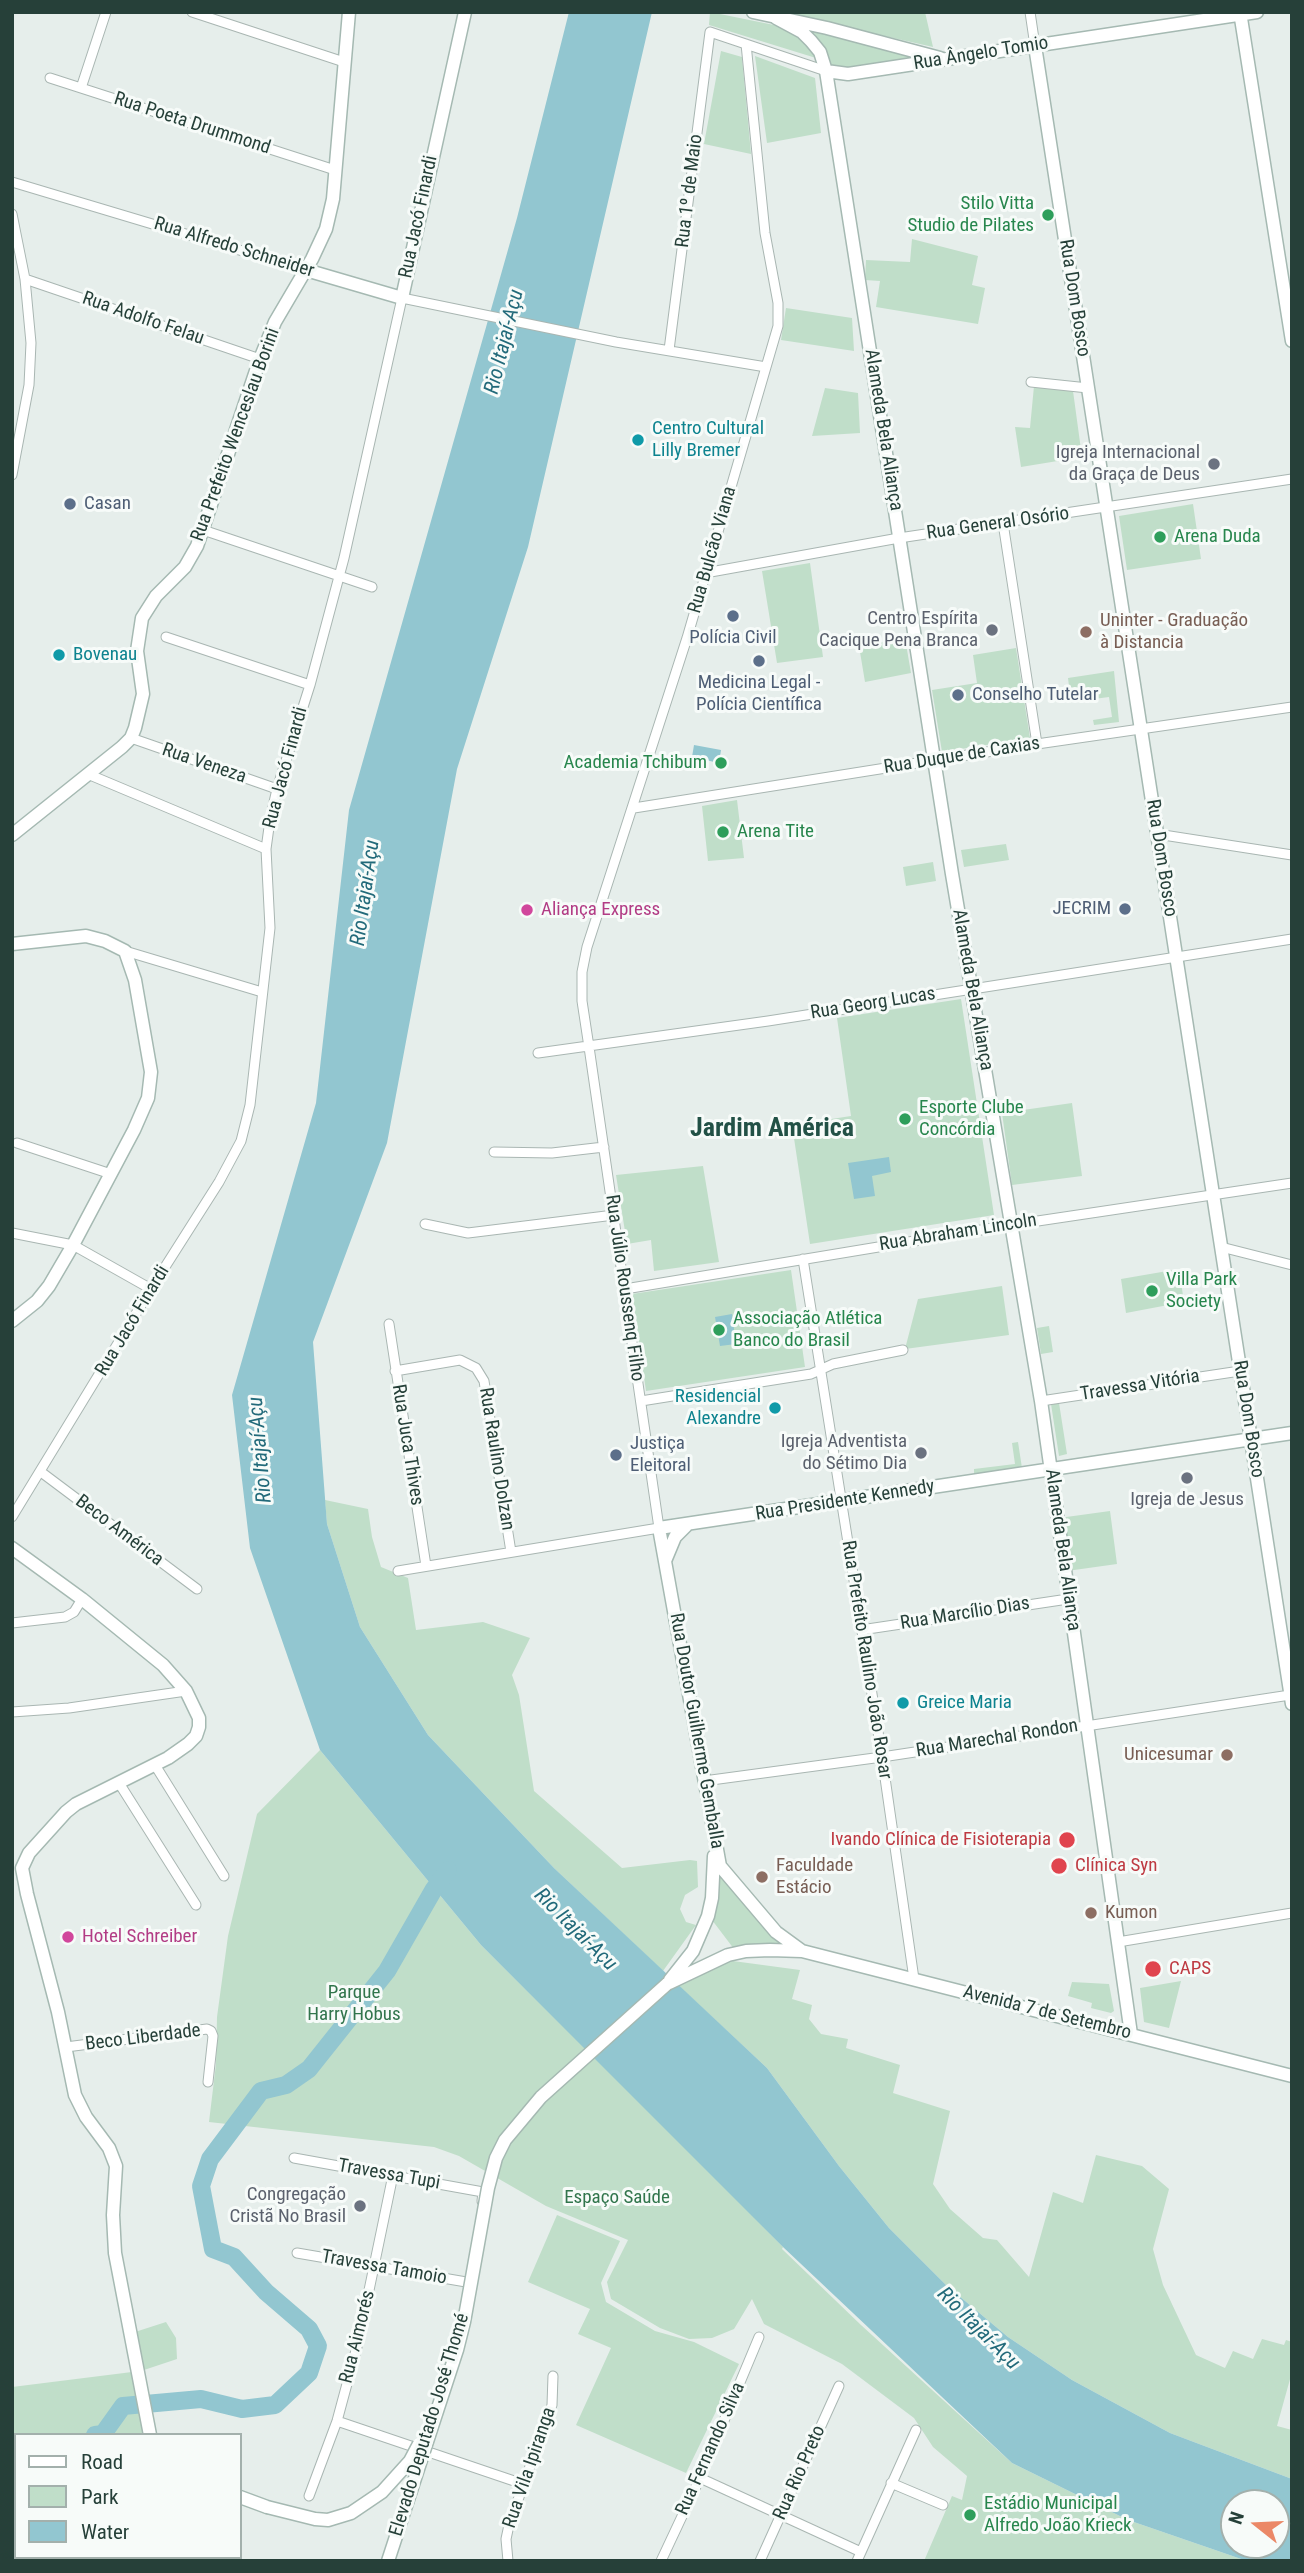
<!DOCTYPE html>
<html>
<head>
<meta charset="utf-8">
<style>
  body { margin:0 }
  #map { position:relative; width:1304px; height:2573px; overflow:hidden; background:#e6eeeb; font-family:"Roboto Condensed",sans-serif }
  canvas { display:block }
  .frame { position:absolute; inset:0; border:14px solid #264039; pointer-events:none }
  .legend { position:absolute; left:14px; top:2433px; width:228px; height:126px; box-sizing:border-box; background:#f7fbf9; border:2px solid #a3b0ac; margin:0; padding:9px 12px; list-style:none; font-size:21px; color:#264039 }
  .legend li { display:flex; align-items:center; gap:14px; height:35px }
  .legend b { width:35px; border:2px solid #a3b0ac }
  .north { position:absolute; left:1220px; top:2489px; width:70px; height:70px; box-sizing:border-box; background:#f7fbf9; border:2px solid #a3b0ac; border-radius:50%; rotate:288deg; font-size:19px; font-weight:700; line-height:28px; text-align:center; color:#264039 }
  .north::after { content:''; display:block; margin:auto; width:24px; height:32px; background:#eb8867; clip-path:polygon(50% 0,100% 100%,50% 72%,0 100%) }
</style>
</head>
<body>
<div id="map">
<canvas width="1304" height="2573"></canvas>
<div class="frame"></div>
<ul class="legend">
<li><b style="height:9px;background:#fff"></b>Road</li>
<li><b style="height:19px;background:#c0dec9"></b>Park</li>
<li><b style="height:19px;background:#92c6d0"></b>Water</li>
</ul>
<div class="north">N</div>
</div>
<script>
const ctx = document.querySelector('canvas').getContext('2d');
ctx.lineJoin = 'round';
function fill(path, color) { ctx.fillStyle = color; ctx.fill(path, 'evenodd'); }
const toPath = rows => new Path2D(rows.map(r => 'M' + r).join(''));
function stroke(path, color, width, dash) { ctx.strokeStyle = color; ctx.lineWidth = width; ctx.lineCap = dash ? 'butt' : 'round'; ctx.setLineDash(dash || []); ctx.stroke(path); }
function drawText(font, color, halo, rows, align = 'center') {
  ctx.font = font + ' "Roboto Condensed",sans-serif'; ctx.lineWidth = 6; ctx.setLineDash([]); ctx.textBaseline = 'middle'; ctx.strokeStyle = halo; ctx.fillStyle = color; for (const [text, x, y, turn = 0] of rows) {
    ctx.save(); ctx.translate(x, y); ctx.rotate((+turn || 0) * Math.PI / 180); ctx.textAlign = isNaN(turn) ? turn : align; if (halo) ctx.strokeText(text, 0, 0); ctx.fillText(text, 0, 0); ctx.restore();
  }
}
fill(toPath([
  [710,12,779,26,806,41,816,58,709,25],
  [779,12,925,12,933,47],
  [795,24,928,57,850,71,828,65],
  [721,51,742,57,751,154,704,144],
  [755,56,815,78,821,133,767,143],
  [912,239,978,256,972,285,985,288,978,324,876,307,880,281,865,280,866,260,910,262],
  [786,308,852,318,854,351,781,340],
  [1034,386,1073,391,1082,457,1021,467,1015,427,1030,428],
  [825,388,858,393,860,433,812,436],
  [1193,504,1201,559,1127,570,1119,516],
  [810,563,823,657,777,663,762,571],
  [905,638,911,673,865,682,859,646],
  [1016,648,1030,738,942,752,932,690,977,683,973,655],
  [1114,671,1119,722,1094,725,1093,720,1112,717,1109,697,1071,702,1068,678],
  [737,800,744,858,708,861,702,806],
  [1006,844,1009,860,964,867,961,850],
  [933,862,936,881,906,886,903,867],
  [961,999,994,1215,810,1244,792,1125,851,1116,837,1018],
  [1072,1103,1082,1176,1012,1185,1002,1113],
  [703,1166,719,1262,654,1271,651,1240,627,1244,616,1175],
  [1179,1269,1184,1302,1126,1313,1121,1279],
  [791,1270,805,1367,646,1391,632,1294],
  [1002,1286,1009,1335,905,1349,918,1299],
  [1049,1326,1053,1352,1041,1354,1037,1328],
  [1059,1403,1067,1454,1059,1456,1051,1404],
  [1018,1442,1022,1468,974,1474,974,1469,1015,1464,1012,1443],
  [325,1500,368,1509,372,1537,381,1567,408,1578,416,1630,483,1622,530,1638,512,1675,519,1695,534,1791,622,1868,690,1860,697,1861,698,1887,685,1895,680,1909,686,1922,696,1925,663,1971,554,1868,428,1735,360,1627,327,1524],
  [1110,1511,1117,1564,1067,1571,1059,1518],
  [320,1750,481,1945,713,2175,783,2247,782,2249,861,2325,1012,2463,1128,2520,1247,2561,924,2561,952,2496,962,2500,967,2476,933,2447,914,2418,842,2364,764,2324,752,2299,734,2329,712,2338,689,2339,660,2328,611,2299,607,2282,628,2240,546,2206,459,2156,434,2147,209,2122,216,2064,217,2017,228,1936,257,1814],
  [716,1863,782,1942,782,1944,734,1949,712,1920],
  [733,1961,800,1970,792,1999,812,2005,809,2019,821,2034,848,2039,846,2048,900,2065,893,2093,950,2111,933,2184,950,2209,983,2238,997,2240,1029,2277,1053,2192,1083,2203,1096,2155,1142,2166,1169,2189,1153,2249,1163,2285,1196,2355,1225,2368,1233,2351,1253,2359,1262,2339,1284,2345,1286,2340,1292,2342,1292,2372,1277,2426,1292,2430,1292,2479,1170,2433,1072,2380,1008,2337,946,2285,889,2228,839,2166,767,2068,679,1986,712,1966],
  [1181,1981,1169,2028,1144,2022,1140,1988],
  [1072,1982,1109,1984,1114,2011,1111,2013,1091,2008,1092,2003,1068,1996],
  [557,2215,620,2241,601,2283,606,2302,655,2331,694,2342,739,2364,686,2473,576,2425,611,2348,578,2334,590,2309,528,2282],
  [166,2322,176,2338,177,2359,144,2370,135,2332],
  [132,2372,144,2435,16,2435,16,2469,12,2458,12,2387],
  [62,2557,160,2557,161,2561,63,2561]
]), '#c0dec9');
fill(toPath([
  [569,12,652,12,528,547,457,769,387,1143,313,1342,327,1524,360,1627,428,1735,554,1868,767,2068,839,2166,889,2228,946,2285,1008,2337,1072,2380,1170,2433,1292,2479,1292,2561,1247,2561,1128,2520,1012,2463,783,2247,481,1945,320,1750,250,1548,232,1395,316,1103,349,810,517,218],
  [1234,2503,1276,2503,1276,2545,1234,2545],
  [694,745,721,750,719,763,692,757],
  [889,1157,891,1172,872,1176,875,1196,854,1199,848,1163],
  [732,1314,736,1344,720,1346,715,1317]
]), '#92c6d0');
stroke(toPath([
  [95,2435,103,2434,123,2406,201,2399,242,2409,275,2405,309,2373,318,2346,309,2329,266,2292,234,2257,213,2249,201,2186,210,2159,261,2091,286,2085,309,2069,387,1971,434,1889,448,1870],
  [12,2446,16,2446]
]), '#92c6d0', 18);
const street = toPath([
  [192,12,344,62],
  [1030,12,1035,46],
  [50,78,335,170],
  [81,88,106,12],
  [12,182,306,270],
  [12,214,25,279,31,343,29,385,12,475],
  [25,279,260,359],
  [669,350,710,32,826,71],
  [1031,382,1088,388],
  [1003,523,1037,744],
  [203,530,372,587],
  [705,573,899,538,1292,479],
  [166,637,310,685],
  [131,738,277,789],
  [90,775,266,849],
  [634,808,1037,744,1292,707],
  [1157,834,1292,855],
  [125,951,262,992],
  [538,1053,768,1021,1292,939],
  [17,1143,111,1174],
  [494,1152,552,1153,604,1147],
  [425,1224,468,1233,614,1215],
  [12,1233,73,1245,151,1289],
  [1221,1247,1292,1265],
  [803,1259,882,1757,914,1979],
  [625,1289,1011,1225,1292,1183],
  [389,1324,426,1566],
  [395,1371,460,1360,476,1368,484,1381,511,1552],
  [641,1401,811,1374,833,1364,903,1350],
  [1041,1401,1240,1371],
  [41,1472,197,1589],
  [12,1517,151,1289,219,1182,241,1141,250,1105,270,928,266,849,270,820,277,789,310,685,344,558,402,298,616,342,766,367],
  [398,1571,659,1528,589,1047,582,1001,582,972,587,947,687,638,778,326,778,303,765,233,746,44],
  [12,1623,65,1617,74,1612,82,1599],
  [861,1630,1068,1599],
  [12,1712,69,1708,186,1691],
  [155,1765,224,1876],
  [704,1781,882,1757,1290,1695],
  [119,1783,196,1905],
  [1118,1942,1292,1913],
  [66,2047,207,2029,211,2031,213,2036,208,2082],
  [294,2158,483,2192,482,2201],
  [297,2253,472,2283],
  [337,2421,523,2484],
  [700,2478,861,2552],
  [891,2483,943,2505],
  [309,2496,337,2421,358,2343,393,2175],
  [508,2561,506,2539,509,2525,552,2405,553,2376],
  [661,2561,700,2478,759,2337],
  [760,2561,839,2386],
  [857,2561,916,2430]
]);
const secondary = toPath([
  [753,12,827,28,940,58],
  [1240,12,1292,341],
  [776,18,802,32,811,41,820,52,826,71,952,874,1041,1401,1131,2034],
  [1035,46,1292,1704],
  [826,71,848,74,1257,12],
  [306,270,402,298,465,12],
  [12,835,122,747,131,738,135,728,143,694,137,651,142,618,156,596,185,567,197,546,260,359,275,322,312,259,326,229,333,199,349,12],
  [12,944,86,936,105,941,125,951,135,980,151,1072,148,1098,134,1130,73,1245,49,1286,37,1301,12,1321],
  [12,1548,82,1599,163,1665,186,1691,199,1718,199,1727,196,1736,188,1744,168,1758,76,1804,66,1812,29,1853,22,1868,27,1894,58,2012,75,2095,86,2117,109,2148,116,2166,113,2215,115,2253,150,2435],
  [665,1561,675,1537,687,1525],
  [802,1951,776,1932,720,1866,659,1528,1292,1433],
  [670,1980,693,1951,708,1916,712,1898,714,1856],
  [667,1984,728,1955,746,1951,770,1950,802,1951,1292,2076],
  [240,2497,267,2507],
  [221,2557,234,2561],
  [171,2561,175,2557]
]);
const highway = toPath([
  [12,2495,16,2511],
  [28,2557,29,2561]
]);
stroke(street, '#a9b6b2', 11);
stroke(secondary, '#a5b9b2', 15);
stroke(highway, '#c2cac8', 18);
stroke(street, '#fff', 9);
stroke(secondary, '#fff', 12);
stroke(highway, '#336b60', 16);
const secondaryBridge = toPath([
  [267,2507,315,2519,328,2520,351,2513,382,2492,410,2461,419,2444],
  [388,2561,457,2350,464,2322,488,2188,496,2158,505,2140,541,2097,667,1984]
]);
stroke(secondaryBridge, '#a5b9b2', 15, []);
stroke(secondaryBridge, '#fff', 12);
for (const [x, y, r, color] of [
  [1048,215,7,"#2e9e5b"],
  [638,440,7,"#0f9aa8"],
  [1214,464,7,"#6b7280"],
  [70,504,7,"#5c6f8a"],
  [1160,537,7,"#2e9e5b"],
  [733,616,7,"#5c6f8a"],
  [992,630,7,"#6b7280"],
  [1086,632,7,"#8d6e63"],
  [59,655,7,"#0f9aa8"],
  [759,661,7,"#5c6f8a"],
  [958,695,7,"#5c6f8a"],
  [721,763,7,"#2e9e5b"],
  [723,832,7,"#2e9e5b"],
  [1125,909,7,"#5c6f8a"],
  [527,910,7,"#d1479c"],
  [905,1119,7,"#2e9e5b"],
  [1152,1291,7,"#2e9e5b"],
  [719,1330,7,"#2e9e5b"],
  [775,1408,7,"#0f9aa8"],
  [921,1453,7,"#6b7280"],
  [616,1455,7,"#5c6f8a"],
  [1187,1478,7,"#6b7280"],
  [903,1703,7,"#0f9aa8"],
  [1227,1755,7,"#8d6e63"],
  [1067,1840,9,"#e0444e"],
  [1059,1866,9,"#e0444e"],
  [762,1877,7,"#8d6e63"],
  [1091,1913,7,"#8d6e63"],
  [68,1937,7,"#d1479c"],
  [1153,1969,9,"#e0444e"],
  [360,2206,7,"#6b7280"],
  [970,2515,7,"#2e9e5b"]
]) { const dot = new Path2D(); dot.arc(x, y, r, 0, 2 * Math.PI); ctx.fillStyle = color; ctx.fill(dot); stroke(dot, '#f7fbf9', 2.5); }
drawText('19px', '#264039', '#f7fbf9', [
  ["Rua Ângelo Tomio",981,54,-9],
  ["Rua Poeta Drummond",192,124,18],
  ["Rua 1º de Maio",690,191,-83],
  ["Rua Jacó Finardi",419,217,-78],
  ["Rua Alfredo Schneider",234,248,17],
  ["Rua Dom Bosco",1074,298,81],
  ["Rua Adolfo Felau",143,319,19],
  ["Alameda Bela Aliança",883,430,81],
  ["Rua Prefeito Wenceslau Borini",236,435,-70],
  ["Rua General Osório",998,524,-8],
  ["Rua Bulcão Viana",713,550,-74],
  ["Rua Duque de Caxias",962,756,-9],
  ["Rua Veneza",204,764,19],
  ["Rua Jacó Finardi",286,768,-75],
  ["Rua Dom Bosco",1161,858,81],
  ["Alameda Bela Aliança",972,990,80],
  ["Rua Georg Lucas",873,1004,-9],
  ["Rua Abraham Lincoln",958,1233,-9],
  ["Rua Júlio Roussenq Filho",624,1288,82],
  ["Rua Jacó Finardi",133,1321,-59],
  ["Travessa Vitória",1140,1386,-9],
  ["Rua Dom Bosco",1248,1419,81],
  ["Rua Juca Thives",407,1445,81],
  ["Rua Raulino Dolzan",496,1459,81],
  ["Rua Presidente Kennedy",845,1501,-9],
  ["Beco América",119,1531,37],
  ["Alameda Bela Aliança",1062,1550,82],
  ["Rua Marcílio Dias",965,1614,-9],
  ["Rua Prefeito Raulino João Rosar",866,1660,81],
  ["Rua Doutor Guilherme Gemballa",696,1731,80],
  ["Rua Marechal Rondon",997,1739,-9],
  ["Avenida 7 de Setembro",1047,2013,14],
  ["Beco Liberdade",143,2038,-7],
  ["Travessa Tupi",389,2175,10],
  ["Travessa Tamoio",384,2268,10],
  ["Rua Aimorés",358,2337,-76],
  ["Elevado Deputado José Thomé",430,2425,-73],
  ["Rua Fernando Silva",711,2449,-66],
  ["Rua Vila Ipiranga",530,2468,-71],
  ["Rua Rio Preto",800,2473,-66]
]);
drawText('19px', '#27864d', '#f7fbf9', [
  ["Stilo Vitta",1034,204,"right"],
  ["Studio de Pilates",1034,226,"right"],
  ["Arena Duda",1174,537],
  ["Academia Tchibum",707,763,"right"],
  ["Arena Tite",737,832],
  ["Esporte Clube",919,1108],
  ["Concórdia",919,1130],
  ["Villa Park",1166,1280],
  ["Society",1166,1302],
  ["Associação Atlética",733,1319],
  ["Banco do Brasil",733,1341],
  ["Estádio Municipal",984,2504],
  ["Alfredo João Krieck",984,2526]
], 'left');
drawText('19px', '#0d838f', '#f7fbf9', [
  ["Centro Cultural",652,429],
  ["Lilly Bremer",652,451],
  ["Bovenau",73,655],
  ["Residencial",761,1397,"right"],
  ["Alexandre",761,1419,"right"],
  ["Greice Maria",917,1703]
], 'left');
drawText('19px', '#5b616d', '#f7fbf9', [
  ["Igreja Internacional",1200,453],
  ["da Graça de Deus",1200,475],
  ["Centro Espírita",978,619],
  ["Cacique Pena Branca",978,641],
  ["Igreja Adventista",907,1442],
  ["do Sétimo Dia",907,1464],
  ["Igreja de Jesus",1187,1500,"center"],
  ["Congregação",346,2195],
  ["Cristã No Brasil",346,2217]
], 'right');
drawText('19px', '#4e5e75', '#f7fbf9', [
  ["Casan",84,504],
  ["Polícia Civil",733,638,"center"],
  ["Medicina Legal -",759,683,"center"],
  ["Polícia Científica",759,705,"center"],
  ["Conselho Tutelar",972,695],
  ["JECRIM",1111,909,"right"],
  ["Justiça",630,1444],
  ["Eleitoral",630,1466]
], 'left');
drawText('19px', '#785e54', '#f7fbf9', [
  ["Uninter - Graduação",1100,621],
  ["à Distancia",1100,643],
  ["Unicesumar",1213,1755,"right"],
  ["Faculdade",776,1866],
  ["Estácio",776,1888],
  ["Kumon",1105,1913]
], 'left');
drawText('19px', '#b23c85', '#f7fbf9', [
  ["Aliança Express",541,910],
  ["Hotel Schreiber",82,1937]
], 'left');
drawText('19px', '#be3a42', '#f7fbf9', [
  ["Ivando Clínica de Fisioterapia",1051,1840,"right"],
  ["Clínica Syn",1075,1866],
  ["CAPS",1169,1969]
], 'left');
drawText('19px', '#31754c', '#f7fbf9', [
  ["Parque",354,1993],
  ["Harry Hobus",354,2015],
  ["Espaço Saúde",617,2198]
]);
drawText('italic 21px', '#226a7a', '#f7fbf9', [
  ["Rio Itajaí-Açu",505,342,-76],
  ["Rio Itajaí-Açu",366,893,-82],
  ["Rio Itajaí-Açu",261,1450,-95],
  ["Rio Itajaí-Açu",575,1930,45],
  ["Rio Itajaí-Açu",978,2329,45]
]);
drawText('bold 26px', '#225146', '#f7fbf9', [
  ["Jardim América",772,1129]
]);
</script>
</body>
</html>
